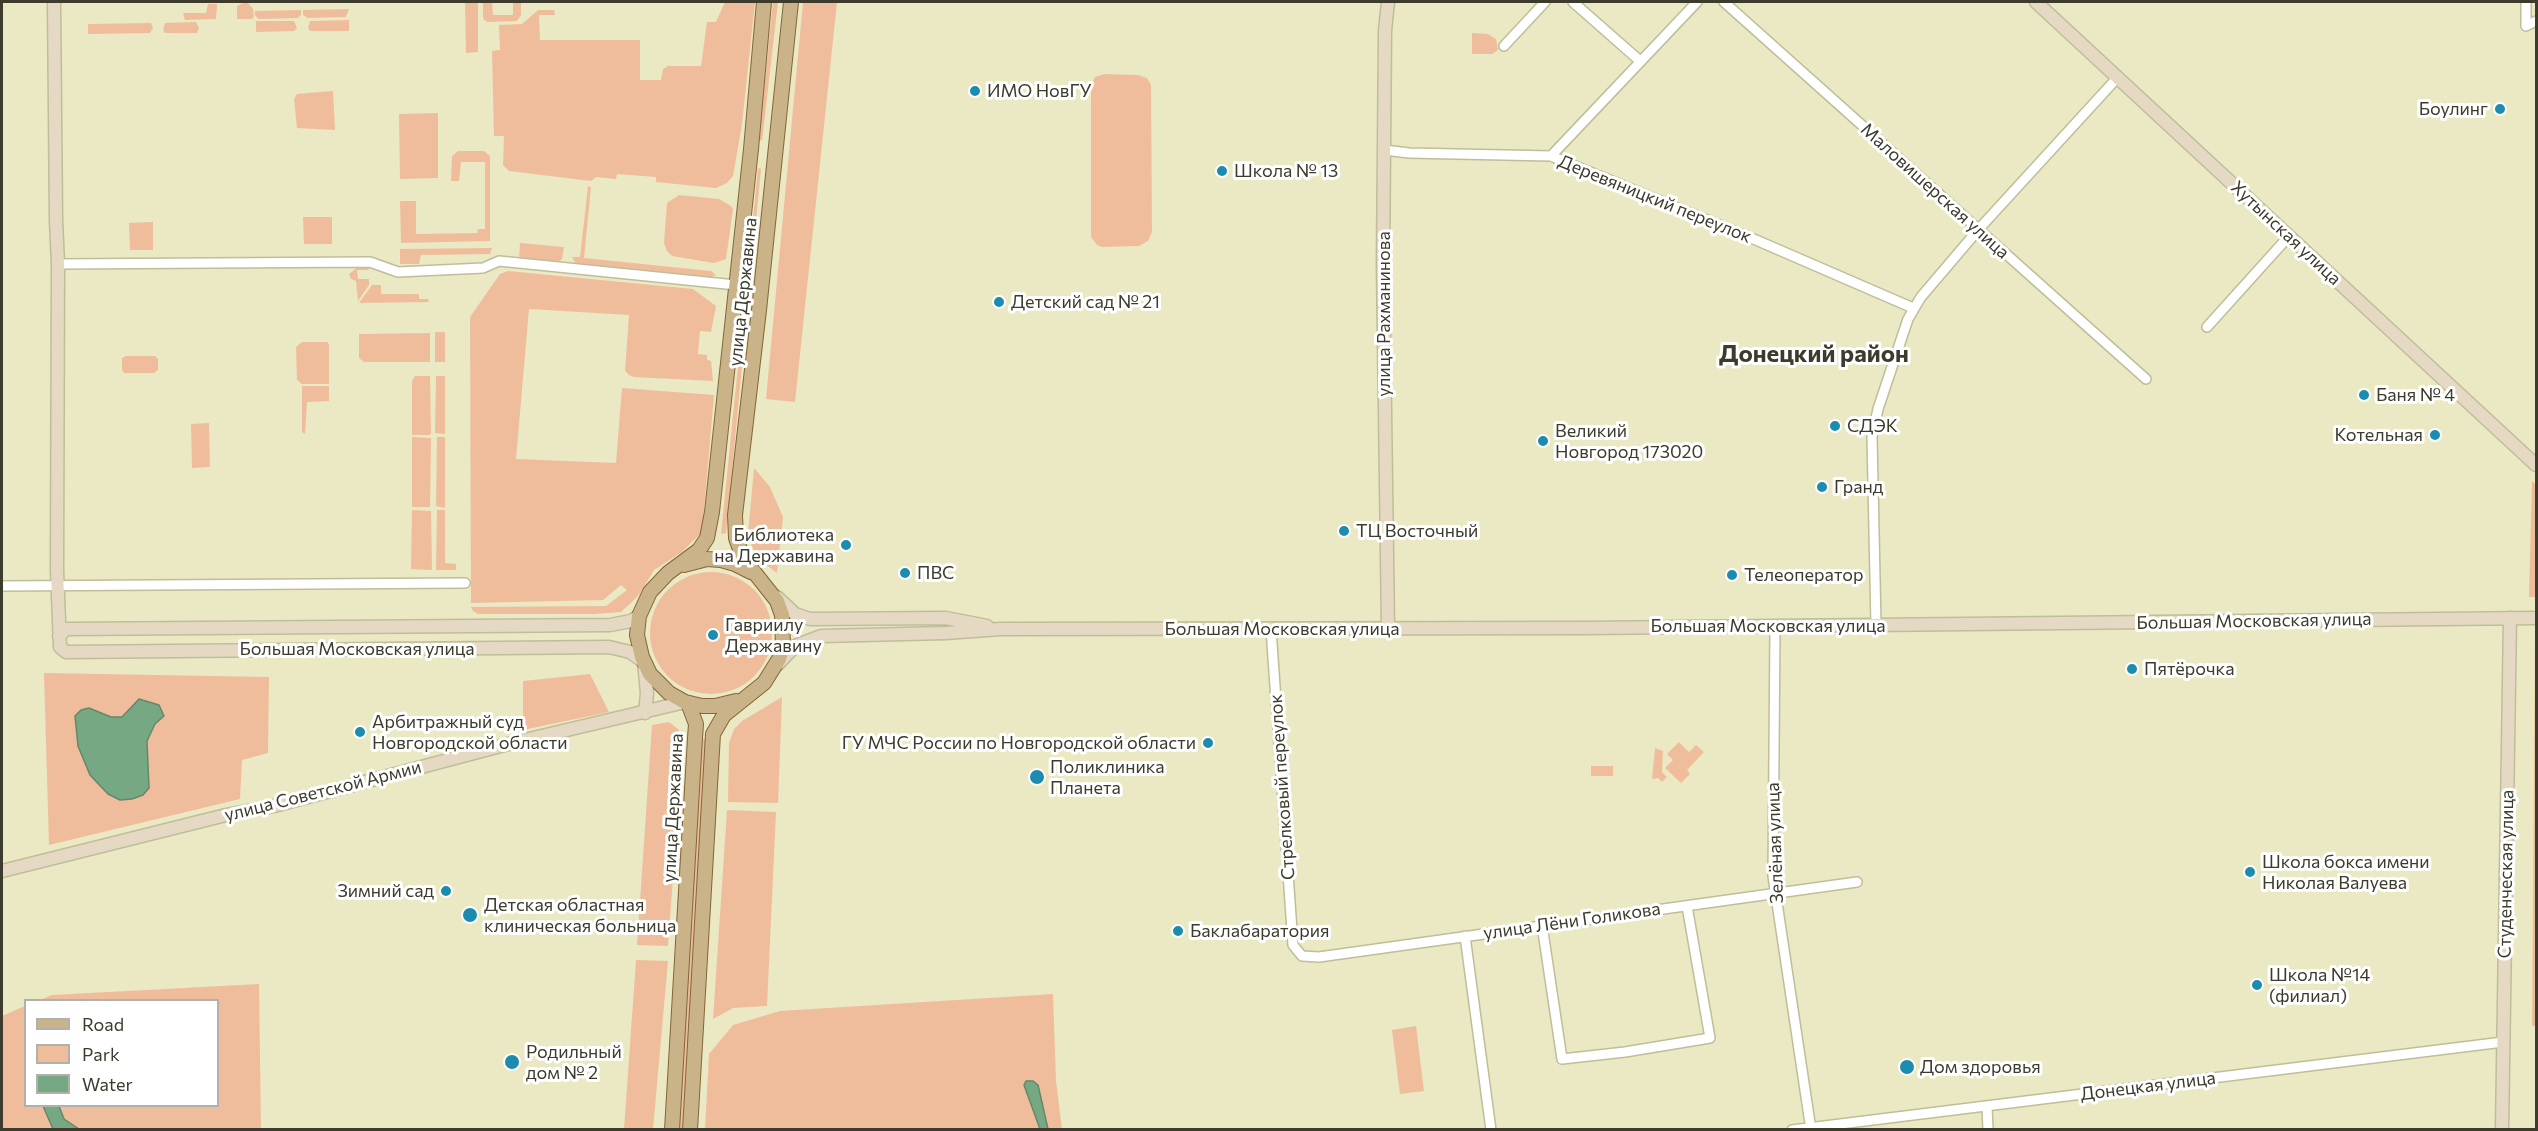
<!DOCTYPE html>
<html>
<head>
<meta charset="utf-8">
<style>
  body { margin:0 }
  #map { position:relative; width:2538px; height:1131px; overflow:hidden; background:#ebe8c4; font-family:Commissioner,sans-serif }
  canvas { display:block }
  .frame { position:absolute; inset:0; border:3px solid #3c3b2d; pointer-events:none }
  .legend { position:absolute; left:24px; top:999px; width:195px; height:108px; box-sizing:border-box; background:#fff; border:2px solid #b1b1ab; margin:0; padding:8px 10px; list-style:none; font-size:18px; color:#3c3b2d }
  .legend li { display:flex; align-items:center; gap:12px; height:30px }
  .legend b { width:30px; border:2px solid #b1b1ab }
</style>
</head>
<body>
<div id="map">
<canvas width="2538" height="1131"></canvas>
<div class="frame"></div>
<ul class="legend">
<li><b style="height:8px;background:#cab289"></b>Road</li>
<li><b style="height:16px;background:#f0bd9c"></b>Park</li>
<li><b style="height:16px;background:#76a884"></b>Water</li>
</ul>
</div>
<script>
const ctx = document.querySelector('canvas').getContext('2d');
ctx.lineJoin = 'round';
function fill(path, color) { ctx.fillStyle = color; ctx.fill(path, 'evenodd'); }
const toPath = rows => new Path2D(rows.map(r => 'M' + r).join(''));
function stroke(path, color, width, dash) { ctx.strokeStyle = color; ctx.lineWidth = width; ctx.lineCap = dash ? 'butt' : 'round'; ctx.setLineDash(dash || []); ctx.stroke(path); }
function drawText(font, color, halo, rows, align = 'center') {
  ctx.font = font + ' Commissioner,sans-serif'; ctx.lineWidth = 6; ctx.setLineDash([]); ctx.textBaseline = 'middle'; ctx.strokeStyle = halo; ctx.fillStyle = color; for (const [text, x, y, turn = 0] of rows) {
    ctx.save(); ctx.translate(x, y); ctx.rotate((+turn || 0) * Math.PI / 180); ctx.textAlign = isNaN(turn) ? turn : align; if (halo) ctx.strokeText(text, 0, 0); ctx.fillText(text, 0, 0); ctx.restore();
  }
}
fill(toPath([
  [465,2,478,2,478,52,466,53],
  [483,2,492,2,493,15,513,15,513,2,521,2,521,15,517,21,488,22,484,20,483,16],
  [725,2,755,2,742,124,733,176,727,183,716,188,656,182,656,177,617,174,616,179,596,177,591,181,509,171,503,165,504,136,494,136,492,51,500,50,499,25,522,24,538,10,554,10,555,15,539,15,540,40,640,40,640,80,661,80,663,69,668,66,701,66,707,22,716,22],
  [773,2,778,2,762,141,759,139],
  [803,2,837,2,795,402,766,399],
  [248,3,253,9,254,16,252,19,237,19,237,6,243,3],
  [208,4,217,4,216,19,185,20,183,13,206,13],
  [349,9,346,17,308,18,303,15,303,10],
  [301,10,301,15,298,18,258,19,255,15,255,11],
  [349,20,349,31,310,31,308,28,310,21],
  [256,21,294,21,297,28,294,31,256,32],
  [196,22,199,28,197,33,165,33,163,30,165,23],
  [151,23,153,28,150,33,88,34,88,24],
  [1472,33,1488,34,1496,39,1498,50,1492,54,1472,54],
  [1104,74,1138,75,1147,78,1151,85,1152,232,1148,241,1139,246,1102,247,1097,245,1091,237,1091,85,1095,77],
  [333,91,335,130,297,128,294,99,297,94],
  [438,113,438,178,400,179,399,114],
  [458,151,484,151,490,156,490,241,401,243,400,201,416,201,416,234,477,233,478,229,485,229,485,162,461,162,459,181,451,181,452,156],
  [758,168,761,169,726,533,721,534],
  [588,186,591,187,584,258,711,271,716,275,710,278,576,264,572,257,580,257],
  [679,195,719,199,731,206,733,209,726,259,714,263,672,256,667,251,664,243,667,203],
  [303,217,332,217,332,244,304,244],
  [153,222,153,250,130,250,129,223],
  [520,243,564,247,562,259,557,263,519,260],
  [492,248,490,254,421,255,419,264,400,264,400,249],
  [358,267,368,267,369,270,357,270,358,279,369,279,369,285,358,301,356,281,351,279,349,274],
  [508,271,693,289,716,306,711,332,700,331,698,354,707,355,707,360,711,361,713,381,634,377,629,375,625,371,629,315,529,309,516,459,616,463,622,388,714,395,702,532,682,552,654,570,639,595,621,612,594,614,478,614,473,611,471,607,606,606,627,590,621,585,603,600,471,603,470,317,500,274],
  [372,285,381,285,381,294,419,294,419,299,428,299,429,302,359,303],
  [435,332,445,332,445,362,435,362],
  [430,333,430,362,364,362,359,358,359,334],
  [302,342,327,342,329,344,329,384,302,384,297,380,296,347],
  [126,356,155,356,158,359,158,370,154,373,124,373,122,370,122,358],
  [415,376,430,376,431,434,429,435,412,435,412,381],
  [436,376,445,376,445,434,435,433],
  [302,386,329,386,329,401,307,402,305,434,302,432],
  [209,423,210,467,192,468,191,424],
  [412,437,431,438,430,507,412,507],
  [437,437,445,437,445,508,436,506],
  [754,468,770,487,783,517,777,573,756,557,748,535],
  [2532,481,2536,485,2536,597,2529,597],
  [412,510,431,511,432,570,411,569],
  [437,510,445,510,445,563,456,564,456,570,436,570],
  '650 633a61 61 0 1 1 122 0a61 61 0 1 1-122 0Z',
  [2535,639,2536,1026,2532,1026],
  [44,673,269,677,268,753,242,760,240,799,49,845],
  [590,674,609,712,523,730,523,681],
  [782,697,778,803,728,802,729,743,734,729,742,721],
  [669,722,678,729,683,741,668,946,637,945,652,725],
  [701,739,708,739,685,1129,678,1130],
  [1679,742,1689,752,1696,745,1704,752,1687,770,1690,774,1681,783,1665,768,1673,760,1667,754],
  [1655,748,1663,751,1662,772,1667,777,1662,782,1658,778,1652,779],
  [1591,766,1613,766,1613,776,1591,776],
  [727,810,776,812,767,1006,733,1008,713,1019],
  [636,960,668,961,653,1129,624,1129],
  [259,984,261,1129,2,1129,2,1016,25,1006,26,1106,218,1106,218,1000,40,1000,52,995],
  [1053,994,1056,1081,1062,1129,705,1130,709,1054,733,1025,780,1011],
  [1416,1026,1424,1091,1400,1094,1392,1030]
]), '#f0bd9c');
const water = toPath([
  [139,699,159,705,164,716,155,724,147,741,149,788,143,795,132,799,120,800,108,794,90,775,78,746,75,716,81,710,89,708,111,717,122,717,139,699],
  [1026,1081,1033,1081,1038,1085,1048,1129,1040,1129,1024,1085,1026,1081],
  [43,1106,59,1106,64,1119,79,1129,53,1129,43,1106]
]);
fill(water, '#76a884');
stroke(water, '#65876a', 1.5);
const street = toPath([
  [1573,2,1640,61],
  [1724,2,2146,379],
  [2526,2,2526,26,2536,21],
  [1504,46,1545,2],
  [1384,150,1409,153,1551,156,1756,240,1913,308],
  [1551,156,1697,2],
  [58,264,370,262,398,272,483,268,499,261,736,285],
  [2207,327,2289,236],
  [2,586,465,583],
  [1876,625,1872,437,1878,409,1908,319,1921,297,1978,230,2118,77],
  [1775,626,1773,876,1811,1130],
  [1271,629,1293,945,1302,956,1319,957,1857,882],
  [1542,925,1562,1059,1625,1052,1710,1038,1687,906],
  [1465,936,1491,1130],
  [1987,1106,1988,1130],
  [1792,1130,2503,1042]
]);
const secondary = toPath([
  [54,2,56,220,58,264,57,570,60,647,66,652,609,647,630,652,644,662,647,693,645,713],
  [2036,2,2536,465],
  [777,597,795,614,810,619,946,618,987,626],
  [1388,628,1383,265,1385,31,1388,2],
  [59,636,66,629,610,625,631,621,639,616],
  [778,664,795,646,821,636,946,633,1000,629,1585,628,2536,618],
  [2,871,226,815,274,806,512,743,685,702],
  [2502,1130,2510,618]
]);
const primary = toPath([
  [684,565,707,559,721,560,735,564,751,572],
  [736,701,715,706,702,706,685,702,669,693,650,674,642,657,637,635,639,616,650,592,668,573,699,550,707,538,712,512,751,149,764,2],
  [672,1130,695,738,696,724,688,703],
  [690,1130,713,734,724,715,764,683,779,659,783,645,782,615,777,601,743,558,736,538,735,515,759,310,791,2]
]);
stroke(street, '#c0bd9a', 12);
stroke(secondary, '#c0bd9a', 15);
stroke(primary, '#826735', 16);
stroke(street, '#fff', 9);
stroke(secondary, '#e5d9c4', 12);
stroke(primary, '#cab289', 14);
for (const [x, y, r, color] of [
  [975,91,6,"#1b8bb0"],
  [2500,109,6,"#1b8bb0"],
  [1222,171,6,"#1b8bb0"],
  [999,302,6,"#1b8bb0"],
  [2364,395,6,"#1b8bb0"],
  [1835,426,6,"#1b8bb0"],
  [2435,435,6,"#1b8bb0"],
  [1543,441,6,"#1b8bb0"],
  [1822,487,6,"#1b8bb0"],
  [1344,531,6,"#1b8bb0"],
  [846,545,6,"#1b8bb0"],
  [905,573,6,"#1b8bb0"],
  [1732,575,6,"#1b8bb0"],
  [713,635,6,"#1b8bb0"],
  [2132,669,6,"#1b8bb0"],
  [360,732,6,"#1b8bb0"],
  [1208,743,6,"#1b8bb0"],
  [1037,777,8,"#1b8bb0"],
  [2250,872,6,"#1b8bb0"],
  [446,891,6,"#1b8bb0"],
  [470,915,8,"#1b8bb0"],
  [1178,931,6,"#1b8bb0"],
  [2257,985,6,"#1b8bb0"],
  [512,1062,8,"#1b8bb0"],
  [1907,1067,8,"#1b8bb0"]
]) { const dot = new Path2D(); dot.arc(x, y, r, 0, 2 * Math.PI); ctx.fillStyle = color; ctx.fill(dot); stroke(dot, '#fff', 2); }
drawText('18px', '#3c3b2d', '#fff', [
  ["ИМО НовГУ",987,91],
  ["Боулинг",2488,109,"right"],
  ["Школа № 13",1234,171],
  ["Детский сад № 21",1011,302],
  ["Баня № 4",2376,395],
  ["СДЭК",1847,426],
  ["Великий",1555,431],
  ["Новгород 173020",1555,452],
  ["Котельная",2423,435,"right"],
  ["Гранд",1834,487],
  ["ТЦ Восточный",1356,531],
  ["Библиотека",834,535,"right"],
  ["на Державина",834,556,"right"],
  ["ПВС",917,573],
  ["Телеоператор",1744,575],
  ["Гавриилу",725,625],
  ["Державину",725,646],
  ["Пятёрочка",2144,669],
  ["Арбитражный суд",372,722],
  ["Новгородской области",372,743],
  ["ГУ МЧС России по Новгородской области",1196,743,"right"],
  ["Поликлиника",1050,767],
  ["Планета",1050,788],
  ["Школа бокса имени",2262,862],
  ["Николая Валуева",2262,883],
  ["Зимний сад",434,891,"right"],
  ["Детская областная",484,905],
  ["клиническая больница",484,926],
  ["Баклабаратория",1190,931],
  ["Школа №14",2269,975],
  ["(филиал)",2269,996],
  ["Родильный",526,1052],
  ["дом № 2",526,1073],
  ["Дом здоровья",1920,1067]
], 'left');
drawText('18px', '#3c3b2d', '#fff', [
  ["Маловишерская улица",1935,191,42],
  ["Деревяницкий переулок",1655,199,22],
  ["Хутынская улица",2286,233,43],
  ["улица Державина",743,292,-84],
  ["улица Рахманинова",1384,314,-90],
  ["Большая Московская улица",2254,621,-1],
  ["Большая Московская улица",1768,626],
  ["Большая Московская улица",1282,629],
  ["Большая Московская улица",357,649],
  ["Стрелковый переулок",1282,787,-94],
  ["улица Советской Армии",323,791,-14],
  ["улица Державина",673,808,-87],
  ["Зелёная улица",1775,843,-92],
  ["Студенческая улица",2506,874,-89],
  ["улица Лёни Голикова",1572,921,-8],
  ["Донецкая улица",2148,1086,-7]
]);
drawText('bold 24px', '#3c3b2d', '#fff', [
  ["Донецкий район",1814,354]
]);
</script>
</body>
</html>
